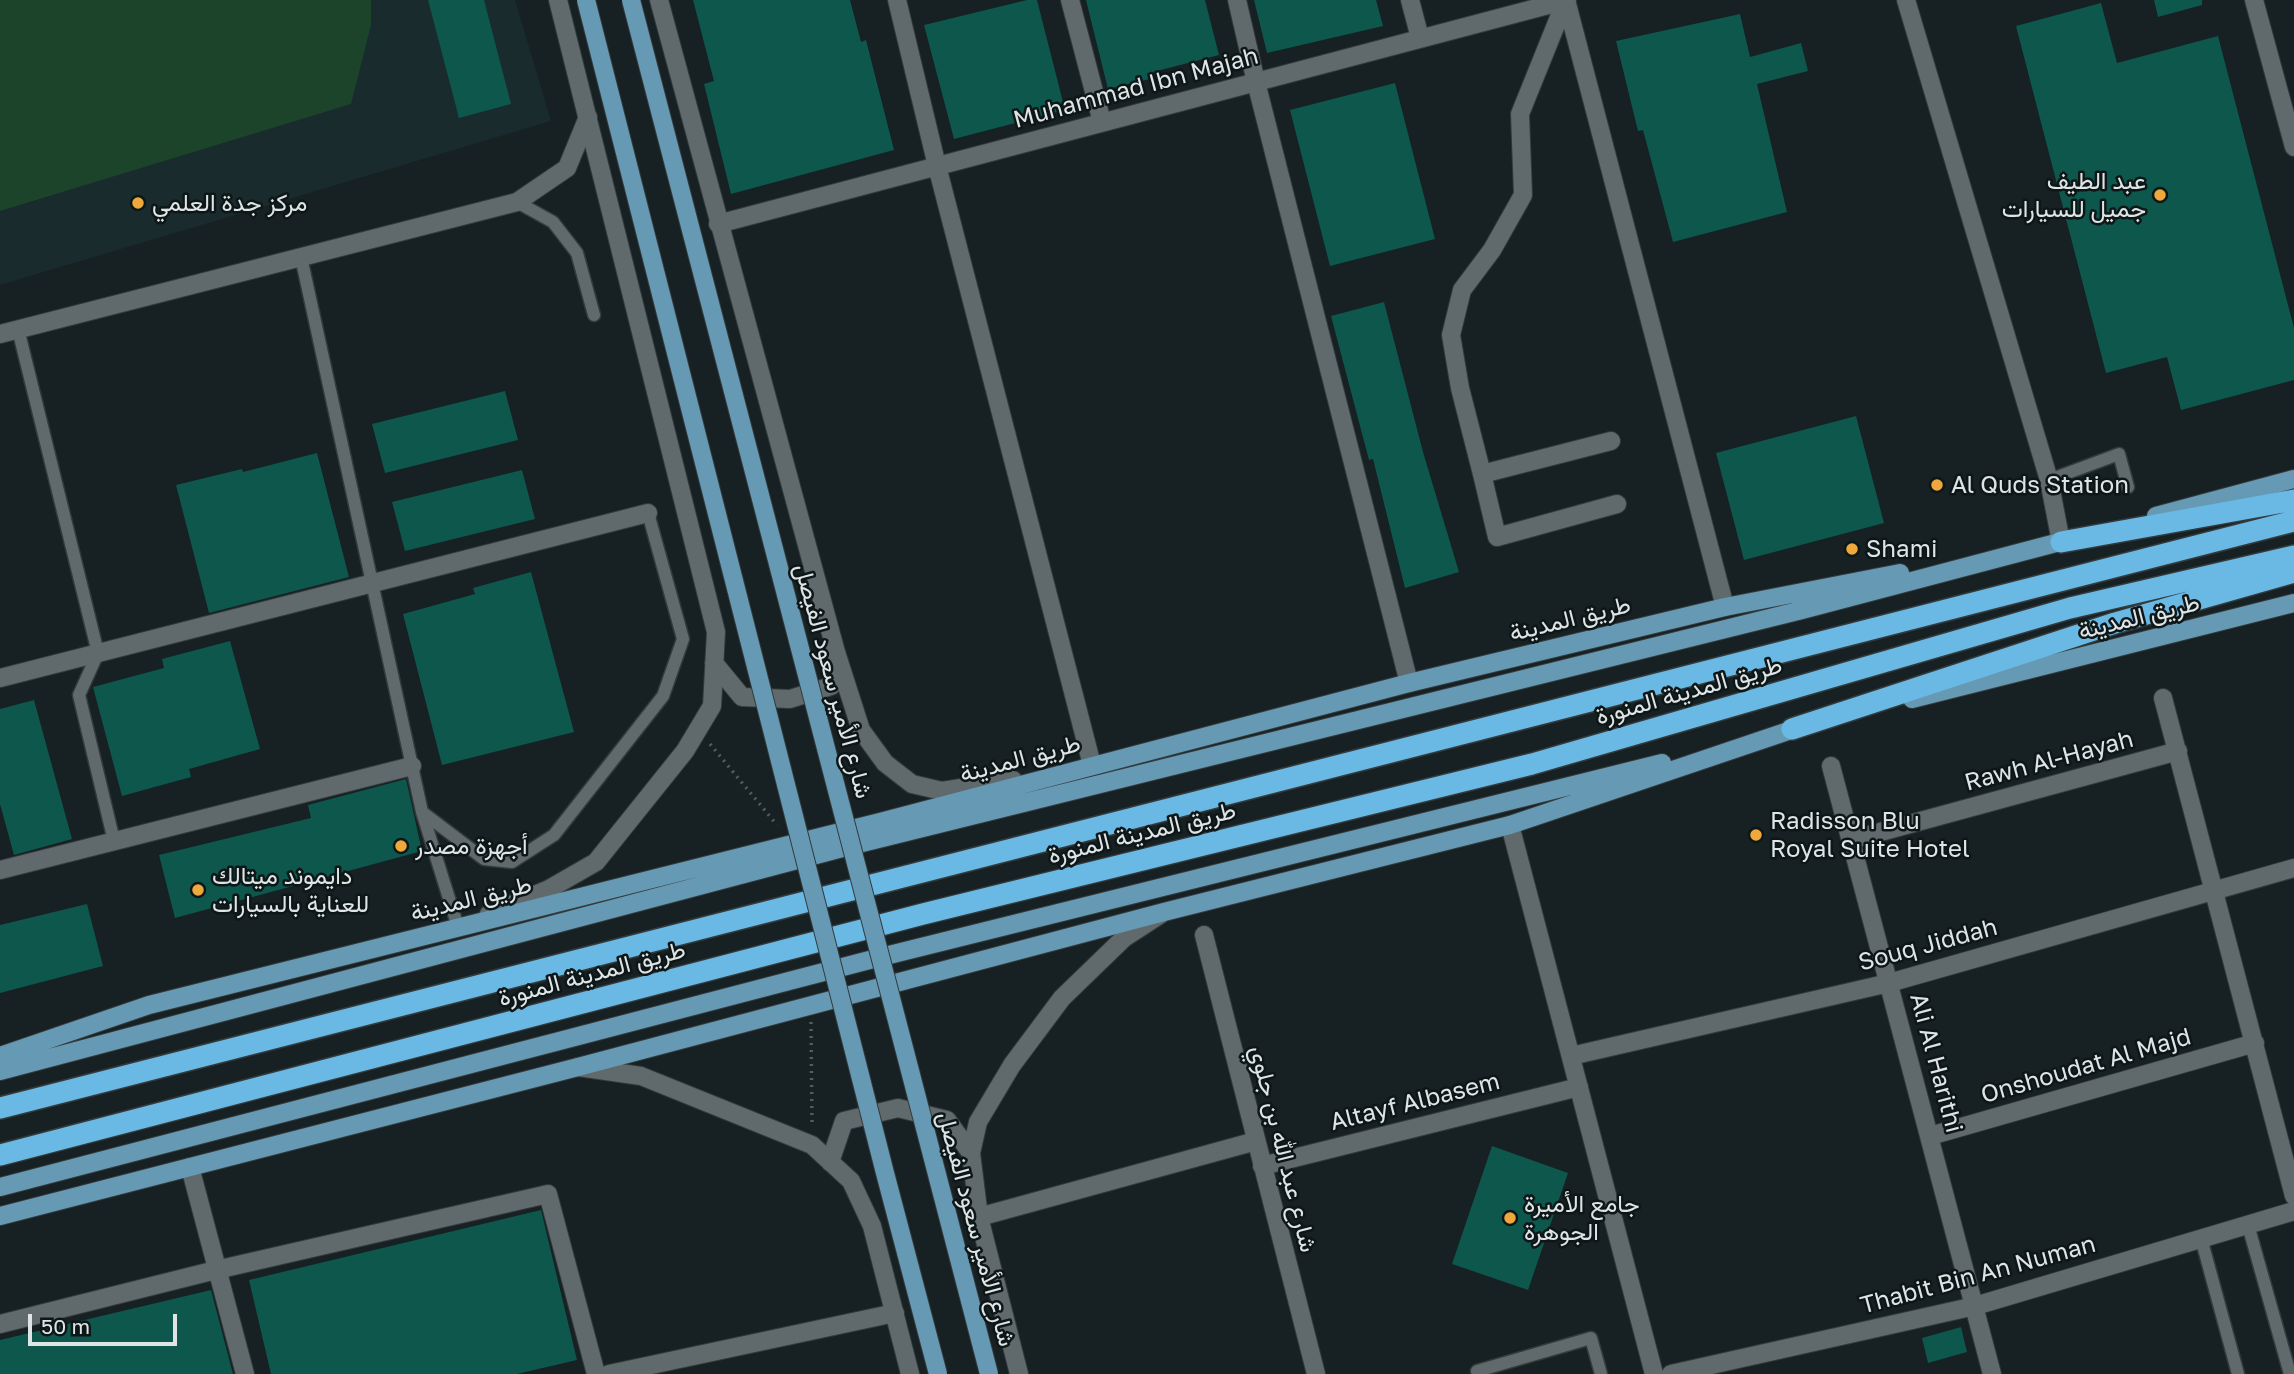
<!DOCTYPE html>
<html>
<head>
<meta charset="utf-8">
<style>
  body { margin:0 }
  #map { position:relative; width:2294px; height:1374px; overflow:hidden; background:#172022; font-family:"Golos Text",sans-serif }
  canvas { display:block }
  .scale { position:absolute; left:28px; top:1314px; width:149px; height:32px; box-sizing:border-box; border:4px solid #dfe5e6; border-top:0; padding-left:9px; font-size:21px; line-height:24px; white-space:nowrap; color:#dfe5e6; -webkit-text-stroke:5px #0e1718; paint-order:stroke }
</style>
</head>
<body>
<div id="map">
<canvas width="2294" height="1374"></canvas>
<div class="scale">50 m</div>
</div>
<script>
const ctx = document.querySelector('canvas').getContext('2d');
ctx.lineJoin = 'round';
function fill(path, color) { ctx.fillStyle = color; ctx.fill(path, 'evenodd'); }
const toPath = rows => new Path2D(rows.map(r => 'M' + r).join(''));
function stroke(path, color, width, dash) { ctx.strokeStyle = color; ctx.lineWidth = width; ctx.lineCap = dash ? 'butt' : 'round'; ctx.setLineDash(dash || []); ctx.stroke(path); }
function drawText(font, color, halo, rows, align = 'center') {
  ctx.font = font + ' "Golos Text",Vazirmatn,sans-serif'; ctx.lineWidth = 5; ctx.setLineDash([]); ctx.textBaseline = 'middle'; ctx.strokeStyle = halo; ctx.fillStyle = color; for (const [text, x, y, turn = 0] of rows) {
    ctx.save(); ctx.translate(x, y); ctx.rotate((+turn || 0) * Math.PI / 180); ctx.textAlign = isNaN(turn) ? turn : align; if (halo) ctx.strokeText(text, 0, 0); ctx.fillText(text, 0, 0); ctx.restore();
  }
}
fill(toPath([
  [0,0,515,0,551,121,0,285]
]), '#192b2d');
fill(toPath([
  [0,0,371,0,371,25,351,104,0,211]
]), '#1b442b');
fill(toPath([
  [428,0,484,0,511,104,459,118],
  [693,0,850,0,861,42,866,40,894,150,731,194,704,84,714,81],
  [1027,0,1037,0,1065,110,954,139,924,25],
  [1086,0,1205,0,1219,55,1157,71,1158,77,1108,89],
  [1254,0,1376,0,1383,26,1267,53],
  [2154,0,2202,0,2202,5,2158,17],
  [2101,3,2117,63,2218,36,2294,328,2294,380,2181,410,2167,357,2106,373,2016,26],
  [1740,14,1750,57,1801,43,1808,71,1757,84,1787,212,1673,242,1643,130,1638,131,1616,41],
  [1395,83,1435,239,1330,266,1290,110],
  [1384,302,1423,452,1459,572,1405,588,1373,459,1369,460,1331,316],
  [505,391,518,440,385,473,372,424],
  [1856,416,1884,523,1744,560,1716,453],
  [317,453,349,577,209,613,176,485,242,469,243,472],
  [522,470,535,519,405,551,392,502],
  [531,572,574,732,442,765,403,614,475,594,473,588],
  [230,641,260,749,189,769,191,777,122,796,93,687,164,668,162,659],
  [34,700,72,839,14,855,0,804,0,709],
  [406,779,422,851,175,918,159,855,311,818,308,805],
  [87,904,103,966,0,993,0,925],
  [1492,1146,1568,1173,1528,1290,1452,1264],
  [541,1210,577,1360,517,1374,271,1374,249,1280],
  [211,1290,233,1374,0,1374,0,1340],
  [1961,1327,1967,1352,1928,1363,1922,1338]
]), '#0d574d');
const lane = toPath([
  [517,202,553,222,577,253,594,315],
  [301,257,422,812,458,927],
  [18,329,98,653,79,695,114,841],
  [2049,480,2119,454,2128,487],
  [422,812,484,859,512,862,554,835,663,696,683,639,648,513],
  [2248,1225,2290,1374],
  [2201,1238,2238,1374],
  [1478,1374,1477,1371,1591,1338,1601,1374]
]);
const street = toPath([
  [897,0,937,166,1092,765],
  [1070,0,1102,122],
  [1237,0,1256,82,1409,683],
  [1410,0,1420,38],
  [1566,0,1520,114,1523,195,1492,250,1462,290,1451,335,1460,388,1482,474,1611,441],
  [1566,0,1725,607],
  [1906,0,2049,480,2061,542],
  [2254,0,2294,147],
  [718,224,1567,0],
  [0,334,517,202,567,168,588,117],
  [1482,474,1497,537,1617,504],
  [0,678,648,513],
  [2163,698,2294,1196],
  [1831,766,1992,1374],
  [1510,825,1654,1374],
  [1851,840,2178,751],
  [0,870,412,766],
  [1204,935,1316,1374],
  [1571,1056,1889,983,2294,868],
  [1930,1136,2255,1043],
  [1262,1166,1579,1087],
  [190,1167,245,1374],
  [979,1217,1256,1141],
  [0,1324,216,1270,548,1194,596,1374],
  [609,1374,895,1313],
  [1671,1374,1975,1306,2294,1211]
]);
const secondary = toPath([
  [659,0,836,652,861,730,885,763,912,784,942,791,1013,780],
  [714,663,742,697,790,699,831,686,835,657],
  [489,914,549,889,596,862,685,751,712,706,716,632,558,0],
  [578,1067,641,1076,812,1145,851,1181,872,1226,910,1374],
  [830,1162,844,1121,898,1108,947,1120,971,1153],
  [1019,1374,979,1217,971,1153,978,1122,1012,1065,1062,998,1124,938,1161,914]
]);
const primary = toPath([
  [2156,516,2294,479],
  [1912,699,2294,603],
  [0,1056,149,1005,880,822,1409,683,1725,607,1900,573],
  [0,1071,850,846,1802,610,2071,539],
  [0,1187,881,957,1662,763],
  [0,1216,578,1067,1164,912,1510,825,1803,726]
]);
const highway = toPath([
  [2061,542,2294,500],
  [1792,729,2115,623,2294,572],
  [0,1108,2294,521],
  [0,1155,923,914,1532,764,2070,608,2294,556]
]);
stroke(lane, '#333a3b', 15);
stroke(street, '#333a3b', 20);
stroke(secondary, '#333a3b', 20);
stroke(primary, '#333a3b', 20);
stroke(highway, '#333a3b', 24);
stroke(toPath([
  [710,744,777,825],
  [811,1022,812,1126]
]), '#545c5e', 3.5, [2, 5]);
stroke(lane, '#606a6c', 12);
stroke(street, '#606a6c', 18);
stroke(secondary, '#606a6c', 18);
stroke(primary, '#6699b4', 18);
stroke(highway, '#6ab8e4', 21);
const primaryBridge = toPath([
  [586,0,885,1173,938,1374],
  [631,0,989,1374]
]);
stroke(primaryBridge, '#333a3b', 20, []);
stroke(primaryBridge, '#6699b4', 18);
for (const [x, y, r, color] of [
  [2160,195,7,"#eea83c"],
  [138,203,7,"#eea83c"],
  [1937,485,7,"#eea83c"],
  [1852,549,7,"#eea83c"],
  [1756,835,7,"#eea83c"],
  [401,846,7,"#eea83c"],
  [198,890,7,"#eea83c"],
  [1510,1218,7,"#eea83c"]
]) { const dot = new Path2D(); dot.arc(x, y, r, 0, 2 * Math.PI); ctx.fillStyle = color; ctx.fill(dot); stroke(dot, '#0e1718', 2.5); }
drawText('24px', '#dfe5e6', '#0e1718', [
  ["Muhammad Ibn Majah",1136,88,-15],
  ["طريق المدينة",2139,617,-14],
  ["طريق المدينة",1570,619,-14],
  ["شارع الأمير سعود الفيصل",833,681,75],
  ["طريق المدينة المنورة",1689,691,-16],
  ["طريق المدينة",1020,759,-15],
  ["Rawh Al-Hayah",2049,761,-15],
  ["طريق المدينة المنورة",1142,833,-14],
  ["طريق المدينة",471,899,-14],
  ["Souq Jiddah",1928,945,-15],
  ["طريق المدينة المنورة",592,974,-15],
  ["Ali Al Harithi",1936,1063,75],
  ["Onshoudat Al Majd",2086,1066,-16],
  ["Altayf Albasem",1415,1102,-14],
  ["شارع عبد الله بن جلوي",1283,1149,76],
  ["شارع الأمير سعود الفيصل",976,1229,75],
  ["Thabit Bin An Numan",1978,1275,-15]
]);
drawText('24px', '#dfe5e6', '#0e1718', [
  ["عبد الطيف",2146,181,"right"],
  ["جميل للسيارات",2146,209,"right"],
  ["مركز جدة العلمي",152,203],
  ["Al Quds Station",1951,485],
  ["Shami",1866,549],
  ["Radisson Blu",1770,821],
  ["Royal Suite Hotel",1770,849],
  ["أجهزة مصدر",415,846],
  ["دايموند ميتالك",212,876],
  ["للعناية بالسيارات",212,904],
  ["جامع الأميرة",1524,1204],
  ["الجوهرة",1524,1232]
], 'left');
</script>
</body>
</html>
